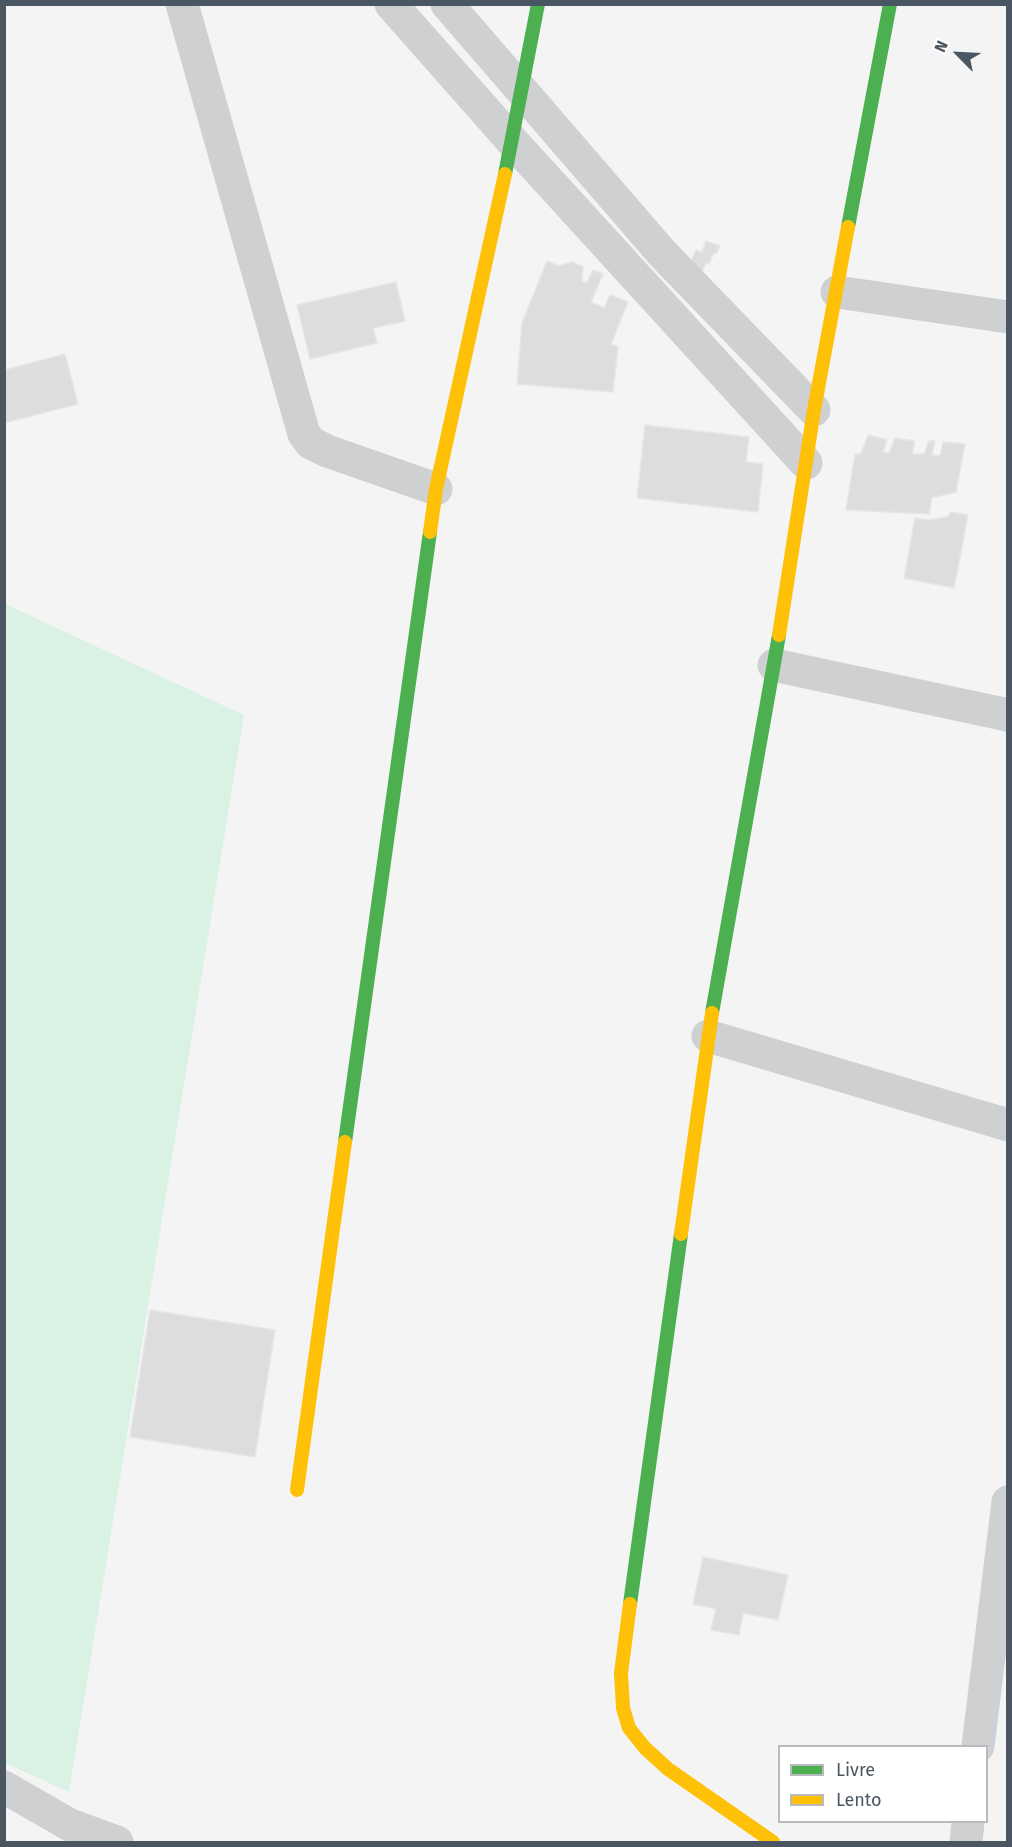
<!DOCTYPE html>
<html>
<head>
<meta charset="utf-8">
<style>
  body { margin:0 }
  #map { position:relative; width:1012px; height:1847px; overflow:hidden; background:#f4f4f4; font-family:"Fira Sans",sans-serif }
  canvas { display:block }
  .frame { position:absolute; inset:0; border:6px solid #4a5661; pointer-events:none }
  .legend { position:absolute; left:778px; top:1745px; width:210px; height:78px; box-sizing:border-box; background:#fff; border:2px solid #b7bbc0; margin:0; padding:8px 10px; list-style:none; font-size:18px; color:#4a5661 }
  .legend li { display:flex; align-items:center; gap:12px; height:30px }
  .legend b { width:30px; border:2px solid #b7bbc0 }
  .north { position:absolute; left:928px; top:24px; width:60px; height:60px; -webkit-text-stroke:4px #fff; paint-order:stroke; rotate:294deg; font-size:16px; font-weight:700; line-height:24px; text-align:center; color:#4a5661 }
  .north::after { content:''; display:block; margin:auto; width:21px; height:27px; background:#4a5661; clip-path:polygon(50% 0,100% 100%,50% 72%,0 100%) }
</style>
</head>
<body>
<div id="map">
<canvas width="1012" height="1847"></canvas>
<div class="frame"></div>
<ul class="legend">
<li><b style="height:8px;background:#4caf50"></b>Livre</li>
<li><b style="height:8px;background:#ffc107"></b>Lento</li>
</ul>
<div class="north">N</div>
</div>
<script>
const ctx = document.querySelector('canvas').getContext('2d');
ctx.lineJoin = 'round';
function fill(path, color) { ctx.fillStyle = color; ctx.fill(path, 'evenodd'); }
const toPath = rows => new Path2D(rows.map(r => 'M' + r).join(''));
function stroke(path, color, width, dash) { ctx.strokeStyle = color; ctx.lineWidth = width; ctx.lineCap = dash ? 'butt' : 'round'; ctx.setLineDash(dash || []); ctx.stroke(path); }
fill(toPath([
  [5,604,244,715,69,1792,5,1763]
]), '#d9f2e3');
const building = toPath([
  [706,241,720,246,716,254,714,253,709,264,706,263,702,272,689,266,696,250,702,252,706,241],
  [547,261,559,266,572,262,583,267,582,281,587,283,593,270,603,274,591,302,604,308,610,295,628,302,611,344,618,347,613,392,517,384,522,323,547,261],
  [396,282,405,321,373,328,377,343,310,359,297,305,396,282],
  [65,354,78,404,4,423,4,370,65,354],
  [645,425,749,437,746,462,763,464,758,512,637,498,645,425],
  [868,435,887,440,883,452,889,453,895,438,915,441,912,454,924,454,929,441,935,440,932,455,940,456,943,442,965,444,956,492,932,498,929,514,846,510,855,454,861,454,868,435],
  [951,512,968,515,954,588,904,578,915,518,927,520,948,517,951,512],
  [150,1310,275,1330,255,1457,130,1437,150,1310],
  [703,1557,788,1575,778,1620,743,1613,739,1635,711,1630,716,1609,693,1604,703,1557]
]);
fill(building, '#ddddde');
stroke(building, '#e5e6e7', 1.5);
stroke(toPath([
  [182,4,304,434,311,443,327,451,436,489],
  [391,4,512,141,806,463],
  [447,4,662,253,814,410],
  [837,292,1008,317],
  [774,665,1008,715],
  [708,1036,1008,1125],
  [978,1746,1008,1502],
  [4,1787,70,1825,117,1842],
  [966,1842,968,1822]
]), '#ced0d2', 33);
stroke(toPath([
  [505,174,538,4],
  [848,227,890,4],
  [712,1013,779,635],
  [345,1142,430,532],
  [630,1604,681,1234]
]), '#4caf50', 14);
stroke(toPath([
  [430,532,436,489,505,174],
  [779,635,814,410,848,227],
  [681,1234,712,1013],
  [297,1490,345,1142],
  [630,1604,621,1673,623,1708,629,1728,645,1748,668,1769,773,1842]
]), '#ffc107', 14);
</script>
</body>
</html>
